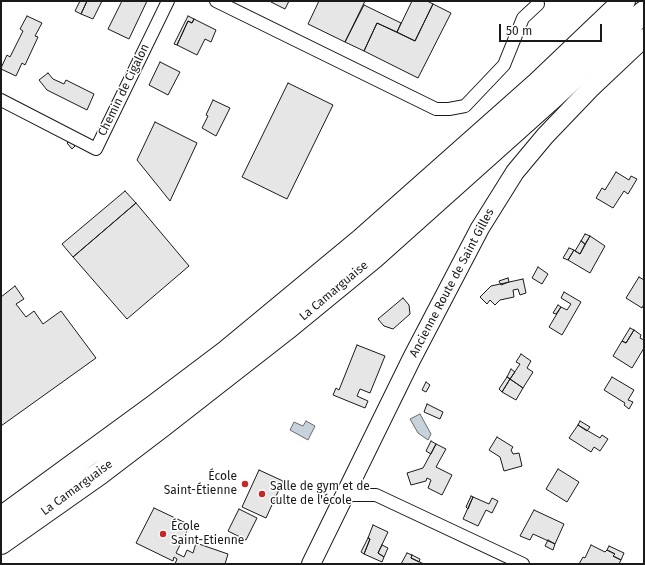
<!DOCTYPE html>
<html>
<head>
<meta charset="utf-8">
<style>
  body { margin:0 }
  #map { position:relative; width:645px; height:565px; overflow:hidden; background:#fff; font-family:"Fira Sans",sans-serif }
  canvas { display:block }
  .frame { position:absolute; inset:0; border:2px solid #1a1a1a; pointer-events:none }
  .scale { position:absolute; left:499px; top:24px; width:103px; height:18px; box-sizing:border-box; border:2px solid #1a1a1a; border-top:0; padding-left:5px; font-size:12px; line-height:14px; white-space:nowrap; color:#1a1a1a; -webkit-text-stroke:3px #fff; paint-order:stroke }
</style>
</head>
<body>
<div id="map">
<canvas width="645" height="565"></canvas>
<div class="frame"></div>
<div class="scale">50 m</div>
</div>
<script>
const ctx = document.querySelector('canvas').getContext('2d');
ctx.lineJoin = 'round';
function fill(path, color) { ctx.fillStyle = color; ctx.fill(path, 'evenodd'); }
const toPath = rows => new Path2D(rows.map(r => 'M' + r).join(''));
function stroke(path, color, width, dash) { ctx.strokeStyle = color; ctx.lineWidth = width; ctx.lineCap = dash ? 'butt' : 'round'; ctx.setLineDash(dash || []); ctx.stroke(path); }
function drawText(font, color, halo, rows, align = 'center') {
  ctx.font = font + ' "Fira Sans",sans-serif'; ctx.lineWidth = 3; ctx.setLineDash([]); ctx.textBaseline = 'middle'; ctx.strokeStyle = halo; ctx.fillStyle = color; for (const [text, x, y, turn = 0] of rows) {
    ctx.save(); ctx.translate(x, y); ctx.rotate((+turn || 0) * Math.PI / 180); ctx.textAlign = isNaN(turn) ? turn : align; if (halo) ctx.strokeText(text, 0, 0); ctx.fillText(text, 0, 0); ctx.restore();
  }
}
const water = toPath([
  [420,414,431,434,428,440,418,433,410,419,420,414],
  [306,421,315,426,308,440,290,430,294,422,303,426,306,421]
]);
fill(water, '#c6d2dc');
stroke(water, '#6a6a6a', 1);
const building = toPath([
  [80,1,87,1,81,14,75,11,80,1],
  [87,1,102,1,93,19,81,14,87,1],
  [122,1,147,1,129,39,108,29,122,1],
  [272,1,289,1,285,9,271,2,272,1],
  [319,1,365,1,345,42,308,24,319,1],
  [412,1,427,1,433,4,415,41,397,32,412,1],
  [433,4,451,13,418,78,364,51,377,23,415,41,433,4],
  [364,5,401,23,397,32,377,23,364,51,345,42,364,5],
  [27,16,42,23,35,36,38,37,25,65,22,63,16,76,1,69,1,68,7,55,10,57,23,31,20,29,27,16],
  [188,16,194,19,192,23,188,21,177,45,174,44,188,16],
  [194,19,216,30,211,42,205,39,197,55,177,45,188,21,192,23,194,19],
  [160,62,180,72,168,95,149,85,160,62],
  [48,73,53,79,64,84,66,80,94,94,87,110,47,90,39,80,48,73],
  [288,83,333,105,287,199,242,177,288,83],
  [213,100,230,108,216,136,202,128,208,116,206,115,213,100],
  [155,122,197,143,170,201,137,160,155,122],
  [70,140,75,146,72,149,67,143,70,140],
  [616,172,629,180,631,176,637,179,628,194,624,191,613,208,596,198,602,188,605,190,616,172],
  [125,191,136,203,73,257,62,244,125,191],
  [136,203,189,266,127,319,73,257,136,203],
  [585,234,590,236,585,244,581,241,585,234],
  [590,236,605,246,590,273,568,260,574,250,580,254,590,236],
  [581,241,585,244,580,254,575,251,581,241],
  [569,248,574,250,568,260,563,258,569,248],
  [538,267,548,274,542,284,532,278,538,267],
  [639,277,644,280,644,304,642,308,626,298,639,277],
  [508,278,509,282,501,285,499,281,508,278],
  [523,279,526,293,520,295,518,289,513,290,514,297,500,300,495,305,490,300,487,304,480,297,491,286,523,279],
  [15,286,24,299,16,304,26,317,34,311,43,324,61,311,96,358,1,426,1,297,15,286],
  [564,292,581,302,562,335,549,327,561,307,567,310,571,304,561,298,564,292],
  [403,298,409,305,410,314,393,329,384,326,378,319,403,298],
  [558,305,561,307,556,314,553,313,558,305],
  [630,328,634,330,626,343,622,341,630,328],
  [634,330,641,335,640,338,644,340,644,348,632,368,613,356,622,341,626,343,634,330],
  [357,345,385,356,370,393,360,389,357,396,368,401,365,408,333,395,336,388,339,390,357,345],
  [521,354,531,361,527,368,533,372,523,388,510,379,520,364,516,362,521,354],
  [511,369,515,372,510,379,507,377,511,369],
  [507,377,510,379,502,392,499,389,507,377],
  [612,377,634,390,628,400,633,402,629,409,624,405,625,403,604,390,612,377],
  [510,379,523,388,516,400,502,392,510,379],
  [426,382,430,385,426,392,422,390,426,382],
  [427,404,443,412,440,419,424,412,427,404],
  [580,421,590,427,587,431,578,425,580,421],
  [578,425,600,438,602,435,608,439,600,451,594,447,591,452,569,438,578,425],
  [497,437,513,447,511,450,513,454,519,453,522,466,504,471,500,457,489,450,497,437],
  [431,441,436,444,431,454,426,451,431,441],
  [436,444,446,449,436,467,452,475,442,495,428,488,431,480,427,478,426,481,411,485,407,473,423,468,436,444],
  [558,469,579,482,567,502,546,489,558,469],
  [259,470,283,481,266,518,242,507,259,470],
  [471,496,473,497,468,509,466,507,471,496],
  [473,497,489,504,492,498,498,501,492,513,486,510,478,526,463,519,473,497],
  [154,508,190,525,176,553,184,557,187,550,193,553,196,543,228,554,225,564,175,564,177,559,174,557,173,561,136,543,154,508],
  [239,509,257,518,246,540,228,531,239,509],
  [534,510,564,524,555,544,533,534,530,540,520,536,534,510],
  [373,525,388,532,378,553,384,557,382,562,364,554,370,539,368,538,373,525],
  [368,538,370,539,364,554,361,552,368,538],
  [548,540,555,544,553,550,545,546,548,540],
  [382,545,388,548,384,557,378,553,382,545],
  [591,545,605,552,607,550,615,554,613,556,621,560,619,564,579,564,583,557,585,558,591,545],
  [609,546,624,553,621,560,613,556,615,554,607,550,609,546],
  [407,553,412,555,411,558,424,564,401,564,407,553],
  [412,555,420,559,419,562,411,558,412,555]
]);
fill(building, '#e6e6e6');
stroke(building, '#1a1a1a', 1);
const street = toPath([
  [216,1,436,109,449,109,465,106,504,65,523,18,538,4],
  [1,100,96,149,168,1],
  [345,495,376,495,523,564]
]);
const secondary = toPath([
  [311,564,412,358,480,228,515,172,545,136,590,89,644,38]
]);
const highway = toPath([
  [1,518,153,407,227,351,361,240,538,83,624,1],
  [1,543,99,474,162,426,290,326,373,258,553,97,644,12]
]);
stroke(street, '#1a1a1a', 14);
stroke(secondary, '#1a1a1a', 20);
stroke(highway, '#1a1a1a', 24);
stroke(street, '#fff', 12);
stroke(secondary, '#fff', 18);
stroke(highway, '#fff', 22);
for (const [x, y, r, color] of [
  [245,484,4,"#c62828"],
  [262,494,4,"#c62828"],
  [163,534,4,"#c62828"]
]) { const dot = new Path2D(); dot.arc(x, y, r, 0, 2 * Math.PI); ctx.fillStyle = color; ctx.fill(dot); stroke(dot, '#fff', 1.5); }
drawText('12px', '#1a1a1a', '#fff', [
  ["Chemin de Cigalon",124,90,-64],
  ["Ancienne Route de Saint Gilles",452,283,-62],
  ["La Camarguaise",334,291,-40],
  ["La Camarguaise",77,488,-36]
]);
drawText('12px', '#1a1a1a', '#fff', [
  ["École",237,477,"right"],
  ["Saint-Étienne",237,491,"right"],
  ["Salle de gym et de",270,487],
  ["culte de l'école",270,501],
  ["École",171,527],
  ["Saint-Etienne",171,541]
], 'left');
</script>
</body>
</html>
